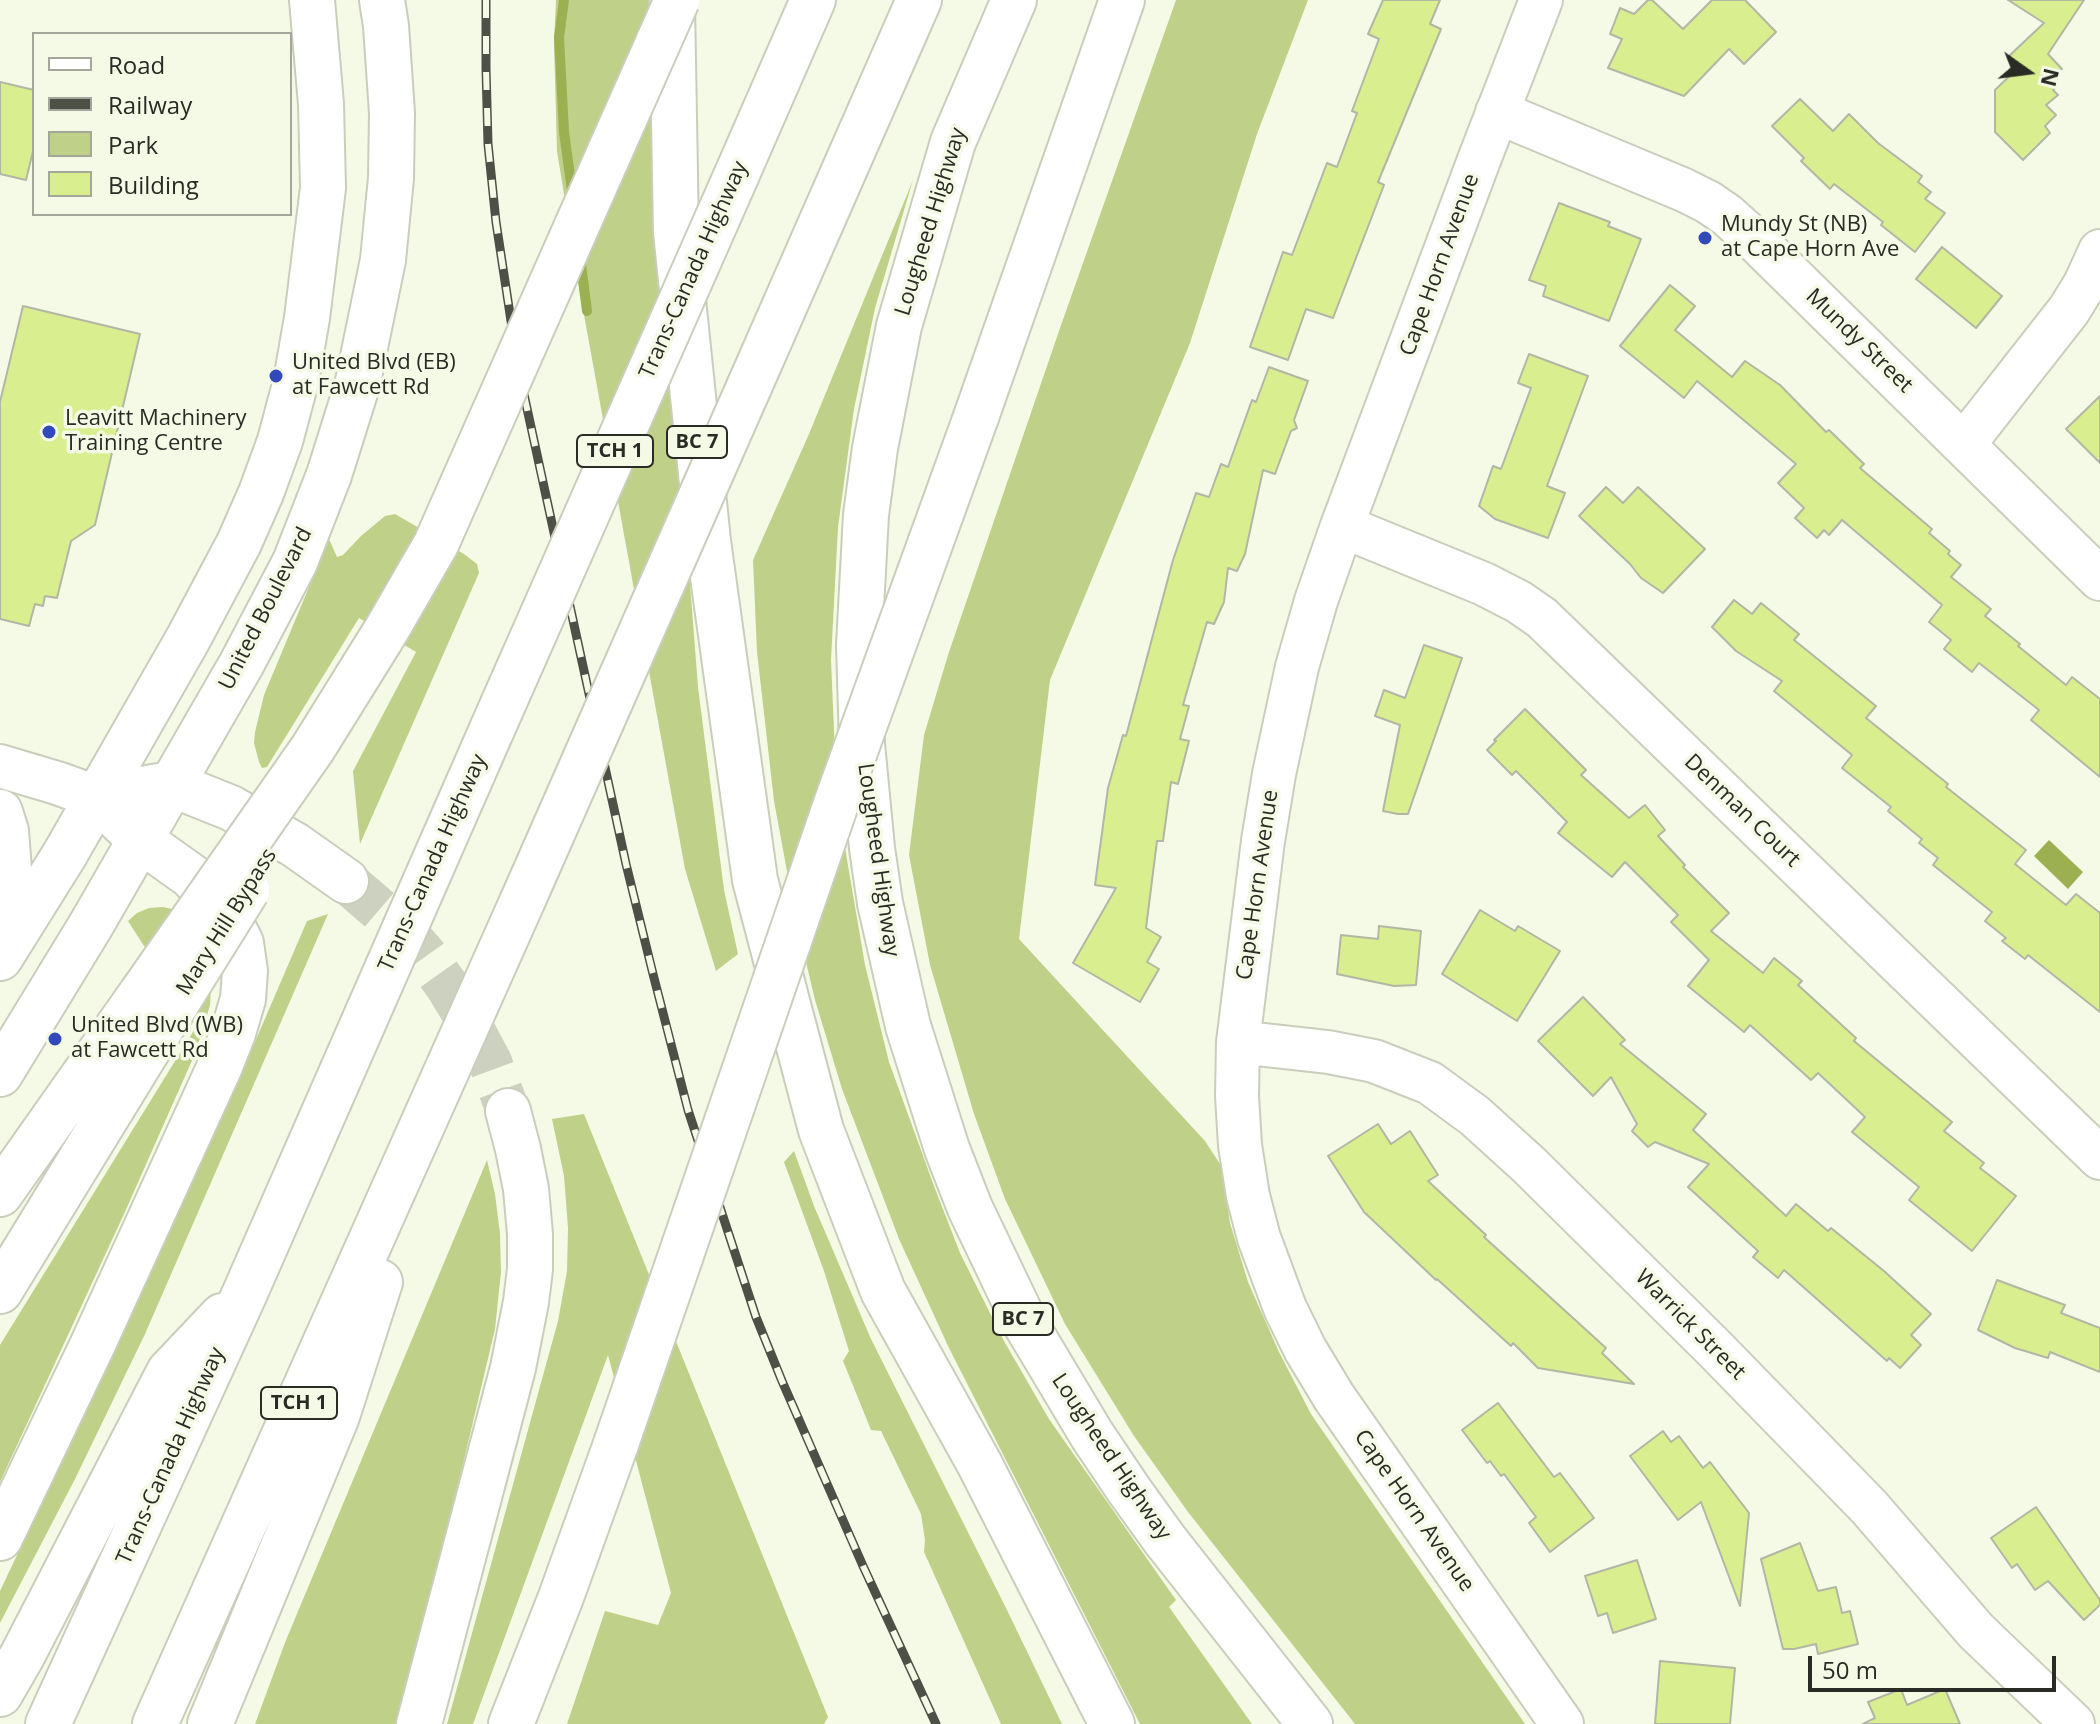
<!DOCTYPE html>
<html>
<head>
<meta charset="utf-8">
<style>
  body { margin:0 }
  #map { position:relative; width:2100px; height:1724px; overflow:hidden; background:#f5fae7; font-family:"Open Sans",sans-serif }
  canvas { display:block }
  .legend { position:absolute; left:32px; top:32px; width:260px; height:184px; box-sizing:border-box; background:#f5fae7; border:2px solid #a3a799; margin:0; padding:10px 14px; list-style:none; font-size:24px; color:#292b24 }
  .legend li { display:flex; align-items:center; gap:16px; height:40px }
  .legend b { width:40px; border:2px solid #a3a799 }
  .north { position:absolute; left:1988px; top:32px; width:80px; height:80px; -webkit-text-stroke:6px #f5fae7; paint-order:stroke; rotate:104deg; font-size:22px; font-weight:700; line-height:32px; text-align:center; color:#292b24 }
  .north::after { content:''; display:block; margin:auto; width:28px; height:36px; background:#292b24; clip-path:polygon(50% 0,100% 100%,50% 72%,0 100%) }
  .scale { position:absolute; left:1808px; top:1656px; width:248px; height:36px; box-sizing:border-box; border:4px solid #292b24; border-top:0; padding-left:10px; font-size:24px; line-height:28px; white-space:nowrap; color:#292b24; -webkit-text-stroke:6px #f5fae7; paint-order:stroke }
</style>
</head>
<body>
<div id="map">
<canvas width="2100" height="1724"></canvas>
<ul class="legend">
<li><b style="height:10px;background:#fff"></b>Road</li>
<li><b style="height:10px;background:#4d5046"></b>Railway</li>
<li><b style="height:22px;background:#bfd088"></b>Park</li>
<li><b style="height:22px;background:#d9ee8f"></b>Building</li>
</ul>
<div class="north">N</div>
<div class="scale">50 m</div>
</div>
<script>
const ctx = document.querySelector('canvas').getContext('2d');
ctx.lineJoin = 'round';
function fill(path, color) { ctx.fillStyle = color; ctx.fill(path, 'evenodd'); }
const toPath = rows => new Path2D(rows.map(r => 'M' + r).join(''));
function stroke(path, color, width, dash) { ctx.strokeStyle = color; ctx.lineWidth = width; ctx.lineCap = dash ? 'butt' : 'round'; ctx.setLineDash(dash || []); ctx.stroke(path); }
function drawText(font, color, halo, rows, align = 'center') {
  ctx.font = font + ' "Open Sans",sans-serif'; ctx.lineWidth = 7; ctx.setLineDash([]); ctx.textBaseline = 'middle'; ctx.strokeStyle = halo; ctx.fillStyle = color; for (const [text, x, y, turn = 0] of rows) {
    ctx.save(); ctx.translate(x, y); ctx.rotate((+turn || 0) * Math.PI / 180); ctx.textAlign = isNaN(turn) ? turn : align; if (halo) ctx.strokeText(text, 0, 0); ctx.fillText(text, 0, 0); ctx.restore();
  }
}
fill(toPath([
  [556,0,651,0,657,155,698,687,724,890,738,954,716,971,685,869,580,293,557,151,554,43],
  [1176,0,1308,0,1257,134,1190,343,1050,680,1019,939,1205,1141,1222,1167,1230,1223,1248,1282,1279,1352,1311,1414,1525,1724,1355,1724,1188,1512,1134,1436,1065,1324,1005,1199,974,1114,930,965,909,855,924,735,948,655,1060,328],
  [913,180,875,308,854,409,838,527,831,660,837,801,865,965,889,1062,934,1186,960,1253,1004,1341,1049,1419,1176,1600,1169,1607,1252,1724,1140,1724,949,1348,899,1239,842,1089,815,1000,796,920,774,801,757,652,753,560,809,434],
  [395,514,464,554,477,564,479,573,360,844,353,771,416,652,359,618,267,767,262,768,259,762,254,743,255,732,264,695,329,539,337,557,343,555,361,536,385,516],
  [163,907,176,910,211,987,210,1005,203,1029,194,1056,124,1214,0,1482,0,1345,196,1027,128,921,137,913,149,908],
  [328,914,145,1334,75,1479,0,1623,0,1591,153,1268,239,1079,307,921],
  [584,1114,828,1717,824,1724,567,1724,605,1611,658,1625,671,1593,608,1355,473,1724,447,1724,558,1321,567,1271,568,1228,564,1176,552,1119],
  [794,1151,814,1206,871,1339,1006,1608,1062,1724,1001,1724,924,1552,925,1540,921,1514,881,1431,871,1430,843,1361,849,1351,824,1271,784,1162],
  [487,1160,495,1194,500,1234,501,1272,495,1329,463,1464,396,1724,255,1724,286,1640]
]), '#bfd088');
fill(toPath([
  [2049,840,2083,872,2068,889,2034,856]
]), '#9cb052');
stroke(toPath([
  [564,0,559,37,564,132,573,198],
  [580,257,587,311]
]), '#9cb052', 10);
const building = toPath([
  [1383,0,1440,0,1430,24,1441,29,1378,182,1384,185,1333,318,1306,309,1288,360,1250,347,1283,252,1292,255,1327,163,1337,167,1357,113,1352,111,1379,39,1368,34,1383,0],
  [1648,0,1652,0,1683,29,1712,0,1745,0,1776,32,1744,64,1729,49,1684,96,1608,68,1622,39,1610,34,1620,8,1634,14,1648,0],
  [2008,0,2084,0,2048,54,2062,69,2055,75,2058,78,2053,83,2056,87,2053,90,2058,95,2046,105,2056,115,2045,126,2050,133,2023,160,1995,132,1995,90,2019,67,2009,56,2044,23,2008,0],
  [0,82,34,90,34,147,26,180,0,174,0,82],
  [1800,99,1833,131,1849,114,1878,143,1922,176,1918,182,1931,192,1925,199,1945,213,1915,252,1881,225,1883,222,1834,184,1830,189,1801,161,1804,158,1772,126,1800,99],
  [1559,203,1610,222,1608,226,1641,239,1609,321,1543,296,1546,286,1529,280,1559,203],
  [1942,247,2002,296,1976,328,1916,279,1942,247],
  [1670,285,1695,306,1675,330,1732,377,1745,361,1780,385,1826,432,1829,430,1864,464,1860,468,1932,529,1929,533,1950,551,1948,554,1961,565,1951,577,1991,609,1985,616,2020,644,2018,646,2066,685,2072,677,2100,699,2100,777,2031,720,2039,710,1979,663,1972,672,1944,649,1951,640,1929,622,1942,605,1842,520,1829,535,1824,530,1817,538,1795,518,1804,508,1778,483,1796,464,1697,381,1684,398,1620,346,1670,285],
  [23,306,140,334,95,525,71,541,57,598,45,596,43,606,35,604,29,626,0,619,0,402,23,306],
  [1529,354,1588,376,1547,486,1565,493,1548,538,1495,519,1479,506,1493,466,1501,469,1531,388,1518,383,1529,354],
  [1269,367,1308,381,1294,420,1297,428,1291,431,1275,474,1263,470,1245,554,1237,571,1228,568,1224,602,1214,624,1207,622,1183,705,1189,706,1180,739,1189,741,1178,784,1171,782,1163,841,1157,841,1146,928,1161,937,1147,962,1159,969,1140,1002,1073,963,1116,888,1095,885,1108,788,1123,735,1126,736,1173,560,1196,493,1209,497,1221,464,1228,467,1252,400,1256,402,1269,367],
  [2100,396,2100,463,2066,429,2100,396],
  [1606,487,1623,503,1638,487,1705,549,1663,593,1641,578,1630,564,1579,516,1606,487],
  [1734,600,1752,614,1761,603,1799,634,1794,640,1876,706,1866,718,1948,784,1946,787,2026,850,2015,864,2066,905,2076,894,2100,913,2100,1012,2028,955,2025,959,2002,941,2006,938,1985,921,1992,912,1933,865,1938,858,1919,843,1922,839,1888,811,1891,807,1842,768,1852,755,1774,691,1782,681,1736,651,1712,627,1734,600],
  [1424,645,1462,658,1408,814,1398,814,1383,811,1400,725,1375,716,1384,690,1405,698,1424,645],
  [1525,709,1586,770,1581,775,1629,818,1645,805,1665,830,1658,836,1685,865,1683,867,1729,913,1711,931,1763,973,1774,958,1802,981,1798,985,1856,1038,1854,1041,1952,1122,1944,1131,1984,1163,1980,1168,2016,1196,1972,1251,1909,1200,1919,1187,1852,1132,1865,1117,1818,1073,1811,1080,1750,1025,1744,1032,1688,986,1709,960,1671,922,1678,915,1625,862,1612,877,1558,833,1567,822,1516,771,1512,775,1487,750,1496,741,1494,740,1525,709],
  [1480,910,1515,931,1518,926,1560,951,1517,1021,1442,974,1480,910],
  [1379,926,1421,931,1416,985,1394,986,1337,974,1341,935,1378,939,1379,926],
  [1583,997,1625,1040,1620,1044,1706,1114,1693,1130,1786,1216,1796,1204,1828,1231,1831,1228,1884,1271,1931,1314,1911,1335,1921,1345,1900,1368,1889,1358,1887,1361,1784,1270,1778,1278,1753,1257,1758,1251,1688,1187,1709,1164,1655,1142,1648,1147,1632,1131,1637,1124,1611,1077,1593,1096,1538,1041,1583,997],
  [1378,1124,1391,1144,1410,1131,1438,1175,1428,1181,1486,1235,1484,1237,1606,1348,1602,1353,1634,1384,1538,1368,1513,1343,1511,1346,1437,1279,1436,1280,1364,1212,1328,1156,1378,1124],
  [1997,1280,2065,1305,2061,1313,2100,1328,2100,1372,2050,1352,2048,1358,2015,1348,1978,1330,1997,1280],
  [1498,1403,1554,1477,1560,1473,1594,1518,1550,1552,1529,1523,1536,1517,1504,1474,1501,1476,1490,1461,1487,1463,1462,1430,1498,1403],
  [1663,1431,1671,1442,1679,1436,1703,1468,1710,1462,1749,1513,1740,1606,1701,1502,1678,1520,1630,1456,1663,1431],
  [2036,1507,2100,1600,2100,1605,2084,1620,2048,1581,2035,1590,2017,1564,2012,1568,1991,1538,2036,1507],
  [1800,1543,1818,1591,1836,1587,1842,1613,1850,1611,1858,1644,1818,1654,1816,1644,1794,1649,1783,1649,1761,1559,1800,1543],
  [1637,1560,1656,1619,1613,1633,1607,1613,1598,1616,1585,1576,1637,1560],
  [1660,1661,1735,1668,1730,1724,1655,1724,1660,1661],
  [1901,1689,1907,1705,1945,1689,1960,1724,1863,1724,1875,1718,1868,1702,1901,1689]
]);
fill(building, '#d9ee8f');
stroke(building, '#b2b7a5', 2);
stroke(toPath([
  [346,881,404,931,425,955,447,986,466,1017,490,1062,508,1111]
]), '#ccd1c0', 44, [44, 22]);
const minor = toPath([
  [1541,0,1479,160,1342,526,1316,601,1297,667,1274,774,1263,841,1238,1042,1237,1096,1240,1145,1248,1196,1259,1238,1285,1308,1305,1349,1334,1397,1562,1724],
  [1497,112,1684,190,1708,202,1727,215,1757,242,2100,579],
  [1964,444,2069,310,2085,284,2100,251],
  [1342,526,1484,584,1519,602,1542,618,2100,1158],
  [0,766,57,783,96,797],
  [1238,1042,1328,1052,1374,1061,1430,1083,1475,1116,1529,1165,1716,1350,1869,1507,1976,1631,2073,1724]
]);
const major = toPath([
  [1014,0,953,142,899,326,875,448,866,515,859,645,862,744,872,848,880,903,908,1026,947,1149,970,1208,1025,1323,1092,1435,1129,1490,1165,1540,1310,1724],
  [672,4,676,232,708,541,755,880,821,1130,883,1291,979,1463,1112,1724],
  [0,812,6,831,14,934],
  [0,958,65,854,188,639,239,543,261,493,280,441,296,381,307,318,323,188,321,104,312,0],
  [0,1074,91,925,242,663,295,562,329,475,357,386,383,260,391,178,392,113,386,26,382,0]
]);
const highway = toPath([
  [737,174,813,0],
  [749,387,919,0],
  [976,417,1122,0],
  [96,797,171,784,231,808,295,845,346,881],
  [0,1194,141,994],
  [0,1291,171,1012],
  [0,1538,92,1346,220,1066,233,1033,243,999,245,971,241,943,232,925,220,908,191,876,139,839,96,797],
  [0,1694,22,1656,169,1372,222,1316],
  [48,1724,244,1295,493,727],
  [155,1724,522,902],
  [210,1724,337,1416,380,1282],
  [419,1724,513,1368,526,1302,530,1269,530,1234,526,1189,518,1149,508,1111],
  [511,1724,561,1597,616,1444]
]);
stroke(minor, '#c9cebc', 46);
stroke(major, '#c9cebc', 48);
stroke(highway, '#c9cebc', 48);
stroke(minor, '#fff', 42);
stroke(major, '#fff', 44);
stroke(highway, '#fff', 44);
const rail = toPath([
  [486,0,486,68,488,144,496,222,518,367,626,864,653,974,688,1110,756,1317,782,1381,863,1566,936,1724]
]);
stroke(rail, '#4d5046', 9);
stroke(rail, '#f5fae7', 6, [18]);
const highwayBridge = toPath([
  [493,727,737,174],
  [522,902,749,387],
  [141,994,313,748,387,629,436,544,677,0],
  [171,1012,247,890],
  [616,1444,837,801,976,417]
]);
stroke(highwayBridge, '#c9cebc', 48, []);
stroke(highwayBridge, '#fff', 44);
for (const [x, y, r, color] of [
  [1705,238,8,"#3249ba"],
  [276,376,8,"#3249ba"],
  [49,432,8,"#3249ba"],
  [55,1039,8,"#3249ba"]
]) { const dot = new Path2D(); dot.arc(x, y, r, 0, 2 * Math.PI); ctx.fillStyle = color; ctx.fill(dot); stroke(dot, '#f5fae7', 3); }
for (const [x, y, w] of [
  [697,442,60],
  [615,451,76],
  [1023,1319,60],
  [299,1403,76]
]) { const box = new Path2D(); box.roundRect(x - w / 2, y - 16, w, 32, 6); ctx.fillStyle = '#f5fae7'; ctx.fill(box); stroke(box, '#292b24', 2); }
drawText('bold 20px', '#292b24', null, [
  ["BC 7",697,442],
  ["TCH 1",615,451],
  ["BC 7",1023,1319],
  ["TCH 1",299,1403]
]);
drawText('22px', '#292b24', '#f5fae7', [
  ["Lougheed Highway",931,222,-73],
  ["Cape Horn Avenue",1440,265,-70],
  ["Trans-Canada Highway",694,270,-66],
  ["Mundy Street",1859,341,44],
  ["United Boulevard",266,609,-63],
  ["Denman Court",1742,811,44],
  ["Lougheed Highway",878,860,82],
  ["Trans-Canada Highway",433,863,-66],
  ["Cape Horn Avenue",1258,885,-82],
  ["Mary Hill Bypass",227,922,-58],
  ["Warrick Street",1690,1325,45],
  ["Trans-Canada Highway",171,1456,-66],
  ["Lougheed Highway",1111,1457,56],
  ["Cape Horn Avenue",1414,1511,55]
]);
drawText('22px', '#292b24', '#f5fae7', [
  ["Mundy St (NB)",1721,225],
  ["at Cape Horn Ave",1721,250],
  ["United Blvd (EB)",292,363],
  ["at Fawcett Rd",292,388],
  ["Leavitt Machinery",65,419],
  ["Training Centre",65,444],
  ["United Blvd (WB)",71,1026],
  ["at Fawcett Rd",71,1051]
], 'left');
</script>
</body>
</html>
